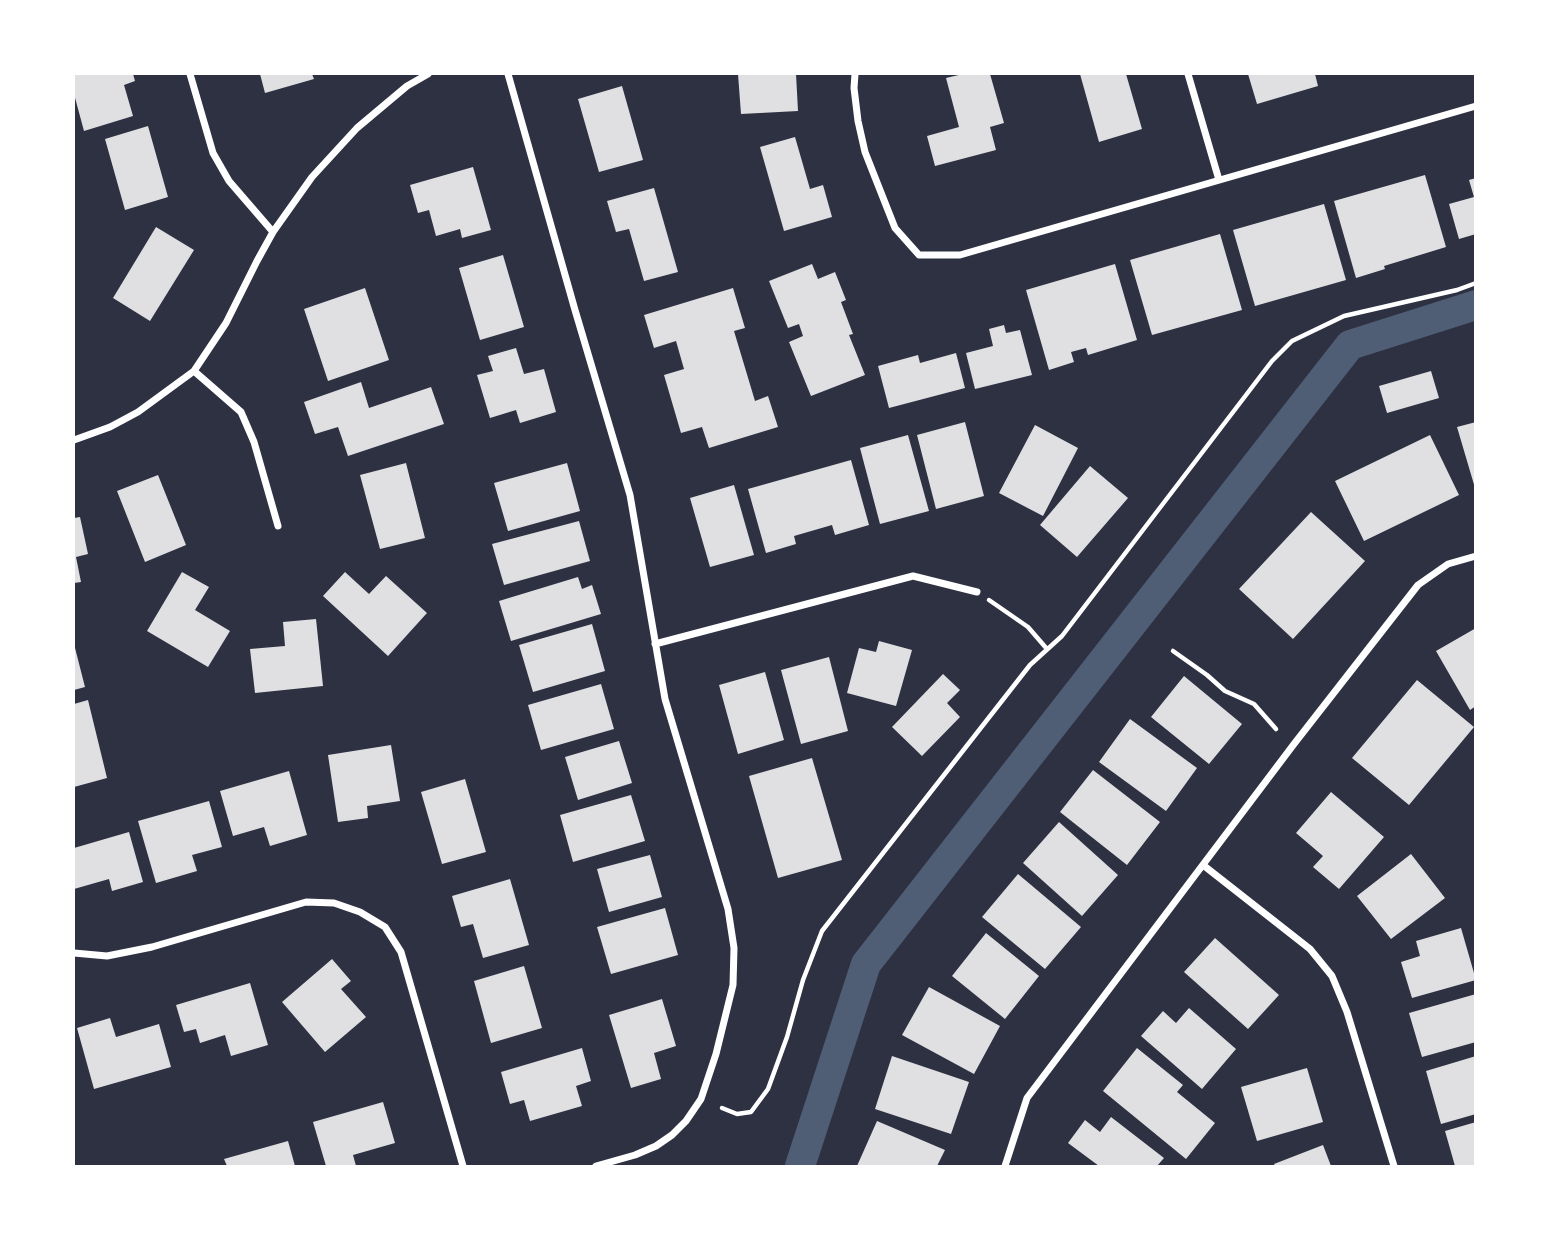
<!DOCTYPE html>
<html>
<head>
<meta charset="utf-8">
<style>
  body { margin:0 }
  #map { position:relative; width:1549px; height:1240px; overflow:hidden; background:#2d3142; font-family:Merriweather,serif }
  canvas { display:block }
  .frame { position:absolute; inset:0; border:75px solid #fff; pointer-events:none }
</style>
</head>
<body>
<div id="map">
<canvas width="1549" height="1240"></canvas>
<div class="frame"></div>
</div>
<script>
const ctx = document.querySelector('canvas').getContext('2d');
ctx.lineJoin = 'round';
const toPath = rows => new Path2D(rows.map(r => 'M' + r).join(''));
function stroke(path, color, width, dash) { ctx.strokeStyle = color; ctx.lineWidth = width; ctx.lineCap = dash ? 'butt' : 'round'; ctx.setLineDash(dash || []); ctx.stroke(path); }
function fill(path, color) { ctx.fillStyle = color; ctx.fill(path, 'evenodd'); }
stroke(toPath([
  [800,1166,866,964,1350,345,1476,305]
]), '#4f5d75', 30);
fill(toPath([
  [74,74,133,74,135,81,124,85,133,116,84,131,74,94],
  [260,74,312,74,314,79,265,93],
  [738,74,796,74,798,111,741,114],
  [963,74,990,74,1004,123,990,127,996,150,935,166,927,136,959,127,946,78],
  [1080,74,1126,74,1142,129,1099,142],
  [1248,74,1315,74,1318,86,1257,104],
  [622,86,643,160,599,172,578,99],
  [148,126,168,197,125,210,105,139],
  [795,137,810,189,823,185,832,217,784,231,760,147],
  [473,167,491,230,462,238,460,229,436,236,429,210,418,213,410,185],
  [1425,175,1446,247,1384,266,1385,269,1356,278,1334,201],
  [1476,178,1476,234,1459,239,1449,204,1474,197,1469,180],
  [654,188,678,272,644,281,629,229,616,232,607,201],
  [1324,204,1346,280,1255,306,1233,230],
  [156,227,194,250,150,321,113,298],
  [1220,234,1242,310,1152,335,1130,260],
  [503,255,524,327,480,340,459,268],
  [812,264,818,279,835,272,846,300,841,302,853,334,849,335,865,375,811,396,789,342,803,336,799,324,788,328,769,281],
  [1115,264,1137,340,1088,355,1086,348,1071,352,1074,362,1049,370,1026,290],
  [365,288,389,360,328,381,304,309],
  [733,288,745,328,734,331,755,401,768,396,778,427,709,448,702,427,681,433,664,375,684,369,676,341,654,348,644,315],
  [1004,325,1006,333,1020,330,1032,375,975,389,966,353,993,346,989,329],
  [516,348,524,374,544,369,556,412,520,423,516,410,490,418,477,375,493,371,488,356],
  [956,353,965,388,889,408,878,366,918,355,920,363],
  [1431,371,1439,398,1387,413,1379,386],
  [361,382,369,408,431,387,444,424,348,456,338,427,315,434,304,402],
  [965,422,984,496,936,509,917,435],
  [1476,422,1476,488,1475,488,1457,427],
  [1035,425,1078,448,1043,516,999,493],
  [908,435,929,511,880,524,860,448],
  [1430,435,1459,495,1364,541,1335,481],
  [851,460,869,525,835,535,832,525,794,536,796,544,766,553,748,489],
  [406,463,425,538,380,549,360,475],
  [567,463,580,511,508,531,494,483],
  [1090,466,1128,498,1077,557,1040,525],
  [158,475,186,545,145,562,117,491],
  [734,485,754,555,710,567,690,498],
  [1311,512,1365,561,1293,639,1239,589],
  [80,517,88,554,76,557,81,582,74,583,74,518],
  [579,521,590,561,504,585,492,544],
  [182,572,209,587,195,610,230,631,208,667,147,631],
  [345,572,369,594,386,576,427,613,388,656,323,596],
  [578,577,582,589,592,585,601,614,511,641,499,601],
  [316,619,323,686,255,693,250,649,285,646,283,622],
  [592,624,605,671,533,692,519,645],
  [1476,628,1476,706,1470,710,1436,651],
  [879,641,912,650,896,706,847,693,859,648,876,652],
  [74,644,85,687,74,690],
  [829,657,848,731,801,744,781,670],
  [765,672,784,740,738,754,719,685],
  [943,674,960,690,947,703,960,717,922,756,892,727],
  [1184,676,1242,724,1209,764,1151,717],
  [1417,680,1474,727,1409,805,1352,758],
  [601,684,614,729,541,750,528,705],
  [88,700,107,778,74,787,74,704],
  [1130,719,1197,768,1166,811,1099,762],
  [619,741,632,783,578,800,565,757],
  [391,745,400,801,367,806,368,818,338,822,328,755],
  [812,758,842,860,778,878,749,776],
  [1093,770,1160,822,1127,865,1060,812],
  [289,771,307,835,270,846,264,827,233,836,220,791],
  [465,779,486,852,442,864,421,792],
  [1331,792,1384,837,1339,889,1313,867,1323,856,1296,833],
  [631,795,645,841,573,862,560,815],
  [209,801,222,847,192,855,197,871,156,883,138,821],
  [1059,822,1118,875,1082,916,1023,863],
  [129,832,143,882,112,891,109,879,74,889,74,848],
  [1411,854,1445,898,1391,939,1357,896],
  [650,855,662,897,609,912,597,869],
  [1018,874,1081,927,1045,969,982,917],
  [510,879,529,945,483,958,473,924,461,927,452,896],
  [665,908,678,955,611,974,597,927],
  [1461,928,1476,980,1412,998,1401,962,1420,956,1416,941],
  [986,933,1039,976,1005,1019,952,976],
  [1215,938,1279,995,1248,1029,1184,972],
  [332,959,351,981,341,989,366,1017,325,1052,282,1002],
  [524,966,542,1028,491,1043,474,981],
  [250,983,268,1045,231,1056,225,1035,200,1043,196,1029,184,1032,176,1005],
  [929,987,1000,1026,974,1074,902,1035],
  [1476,994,1476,1042,1422,1057,1409,1013],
  [662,999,676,1046,654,1053,661,1079,631,1088,609,1015],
  [1189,1008,1236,1049,1202,1089,1141,1036,1163,1011,1176,1023],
  [110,1018,116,1037,159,1024,171,1067,94,1089,77,1028],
  [582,1048,591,1081,576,1086,582,1106,530,1121,524,1100,510,1104,501,1072],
  [1137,1048,1183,1085,1177,1092,1215,1123,1186,1159,1103,1091],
  [892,1056,969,1082,951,1134,875,1109],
  [1476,1056,1476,1114,1441,1124,1426,1071],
  [1307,1068,1323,1122,1257,1141,1241,1087],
  [383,1102,395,1143,353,1155,356,1166,326,1166,313,1122],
  [1111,1117,1164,1158,1157,1166,1099,1166,1068,1143,1085,1120,1100,1132],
  [877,1121,945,1150,937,1166,857,1166],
  [1476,1122,1476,1166,1455,1166,1445,1131],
  [288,1141,295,1166,227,1166,224,1159],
  [1323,1145,1331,1166,1275,1166,1274,1164]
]), '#e0e0e3');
stroke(toPath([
  [989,600,1028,627,1047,649],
  [1173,651,1207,675,1225,691,1254,704,1276,729],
  [722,1108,737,1114,751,1112,768,1089,787,1037,803,980,822,931,1030,665,1062,636,1272,361,1292,341,1344,316,1457,290,1476,283]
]), '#fff', 4.5);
stroke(toPath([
  [190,74,213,153,229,181,273,232],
  [508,74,575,310,630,495,665,699,728,909,734,948,733,985,716,1054,701,1099,686,1121,672,1135,656,1146,635,1155,596,1166],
  [855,74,854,88,858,121,865,152,895,228,919,255,960,255,1476,106],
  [1188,74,1219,180],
  [194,371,241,412,254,442,278,526],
  [74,440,110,427,138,412,194,371,226,323,257,261,273,232,312,177,357,128,407,86,428,74],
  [655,644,913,576,977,592],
  [1203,865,1310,949,1332,976,1347,1012,1394,1166],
  [74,953,107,956,152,947,306,902,334,903,360,912,385,927,401,952,463,1166],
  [1005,1166,1027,1098,1294,744,1418,585,1448,564,1476,556]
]), '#fff', 7);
</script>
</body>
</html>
